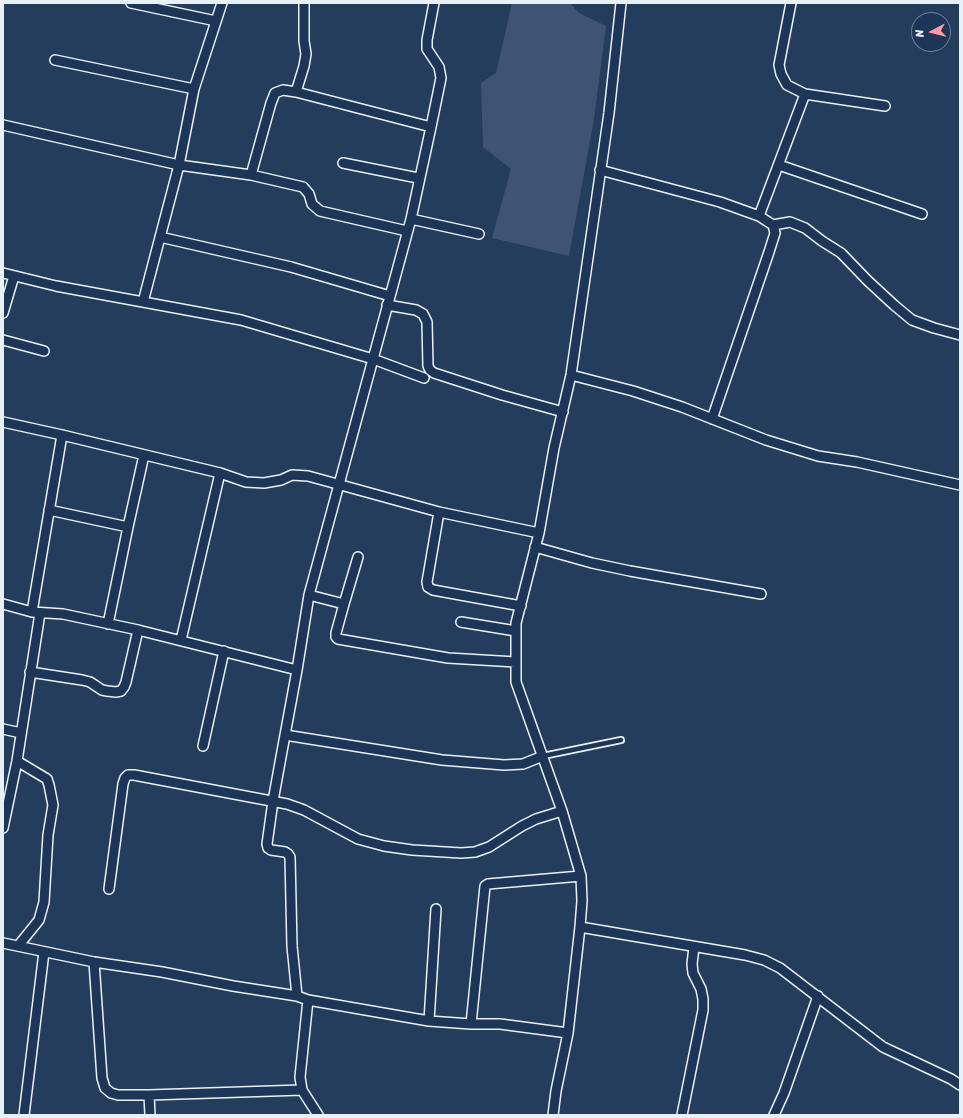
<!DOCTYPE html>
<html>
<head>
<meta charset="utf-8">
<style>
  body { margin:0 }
  #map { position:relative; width:963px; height:1118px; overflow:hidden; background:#253d5d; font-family:Sriracha,sans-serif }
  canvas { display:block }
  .frame { position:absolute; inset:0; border:4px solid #e8f1f8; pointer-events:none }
  .north { position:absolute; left:911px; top:12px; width:40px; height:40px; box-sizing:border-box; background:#1d3557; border:1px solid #6e8097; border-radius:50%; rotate:263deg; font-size:11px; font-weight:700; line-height:16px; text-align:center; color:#e8f1f8 }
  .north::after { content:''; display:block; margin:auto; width:14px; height:18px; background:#ff9aa2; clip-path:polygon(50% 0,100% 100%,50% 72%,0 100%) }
</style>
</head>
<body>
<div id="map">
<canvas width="963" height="1118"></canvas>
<div class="frame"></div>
<div class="north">N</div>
</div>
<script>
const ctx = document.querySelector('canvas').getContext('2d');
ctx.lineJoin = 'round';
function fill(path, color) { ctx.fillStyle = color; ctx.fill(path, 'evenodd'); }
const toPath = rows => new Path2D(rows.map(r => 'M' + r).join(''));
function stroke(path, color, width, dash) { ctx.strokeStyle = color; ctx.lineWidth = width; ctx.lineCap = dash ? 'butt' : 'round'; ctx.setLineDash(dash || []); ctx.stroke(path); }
fill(toPath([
  [512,3,570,3,579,13,606,26,594,119,569,256,492,238,511,169,483,147,481,83,496,73]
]), '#3e5472');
const lane = toPath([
  [543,756,621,740]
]);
const street = toPath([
  [131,3,216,21],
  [791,3,779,65,781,74,787,85,805,94,885,106],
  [55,60,194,89,179,165,251,175,303,187,309,194,312,204,320,211,407,231],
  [194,89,222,3],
  [296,92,431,127],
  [3,125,179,165,143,302],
  [343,163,418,178],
  [779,165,922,214],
  [600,170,720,202,759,216,773,225,775,233,769,252,712,419],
  [251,175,271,103,275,93,283,90,296,92,304,66,306,54,304,41,304,3],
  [759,216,805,94],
  [411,219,479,234],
  [773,225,790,222,805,228,822,241,841,253,868,281,894,305,912,320,934,328,960,335],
  [160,237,291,267,390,296],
  [3,273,56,286,241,320,373,359,424,378],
  [387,305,416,310,423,314,427,322,428,366,430,370,434,373,502,395,563,412],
  [3,313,14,276],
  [3,340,44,351],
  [571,375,633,391,682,407,766,440,818,456,857,462,960,485],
  [3,422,62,435,220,473,181,640],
  [220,473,246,482,264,483,281,480,292,475,308,476,439,512,539,533],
  [49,510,128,527],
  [439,512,427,582,428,587,433,590,521,606],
  [535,547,592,563,630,571,761,594],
  [309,595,411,219,431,127,441,78,439,67,427,49,427,40,434,3],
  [3,604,32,612,63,614,138,630,297,670,285,735,442,760,504,765,523,764,543,756],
  [344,604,358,557],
  [32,612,62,435],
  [461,622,516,631],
  [108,624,128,527,144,455],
  [297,670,309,595,344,604,336,633,336,637,338,639,448,658,516,662],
  [30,672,82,680,90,682,102,690,107,691,116,692,121,691,124,687,126,682,138,630],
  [3,729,21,733],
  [285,735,273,801,267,844,268,848,271,850,285,852,288,854,290,857,292,946,297,996],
  [203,746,224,651],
  [17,761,47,779,49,785,53,805,48,835,44,902,39,920,18,946],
  [3,828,17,761,40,613],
  [109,889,123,784,125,778,128,775,134,775,287,804,304,810,358,839,384,846,412,850,461,853,475,852,489,847,522,826,536,819,562,811],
  [580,927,745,955,764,960,780,968,883,1047,951,1079,960,1085],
  [3,943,94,962,162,972,233,986,297,996,308,1000],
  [94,962,102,1078,105,1088,111,1093,118,1095,149,1095,302,1090,318,1115],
  [429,1021,471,1024,485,886,488,884,581,876],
  [471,1024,500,1024,568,1033],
  [302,1090,300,1077,308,1000,429,1021,436,909],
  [149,1095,150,1115],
  [24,1115,44,952],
  [553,1115,556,1091,568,1033,580,927,582,901,581,876,562,811,516,682,516,623,539,533,554,448,571,375,609,113,621,3],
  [682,1115,703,1010,703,999,701,989,693,973,692,964,694,947],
  [774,1115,784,1093,818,996]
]);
stroke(lane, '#e8f1f8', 8);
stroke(street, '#e8f1f8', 12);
stroke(lane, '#1d3557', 4.5);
stroke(street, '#1d3557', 9);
</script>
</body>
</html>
